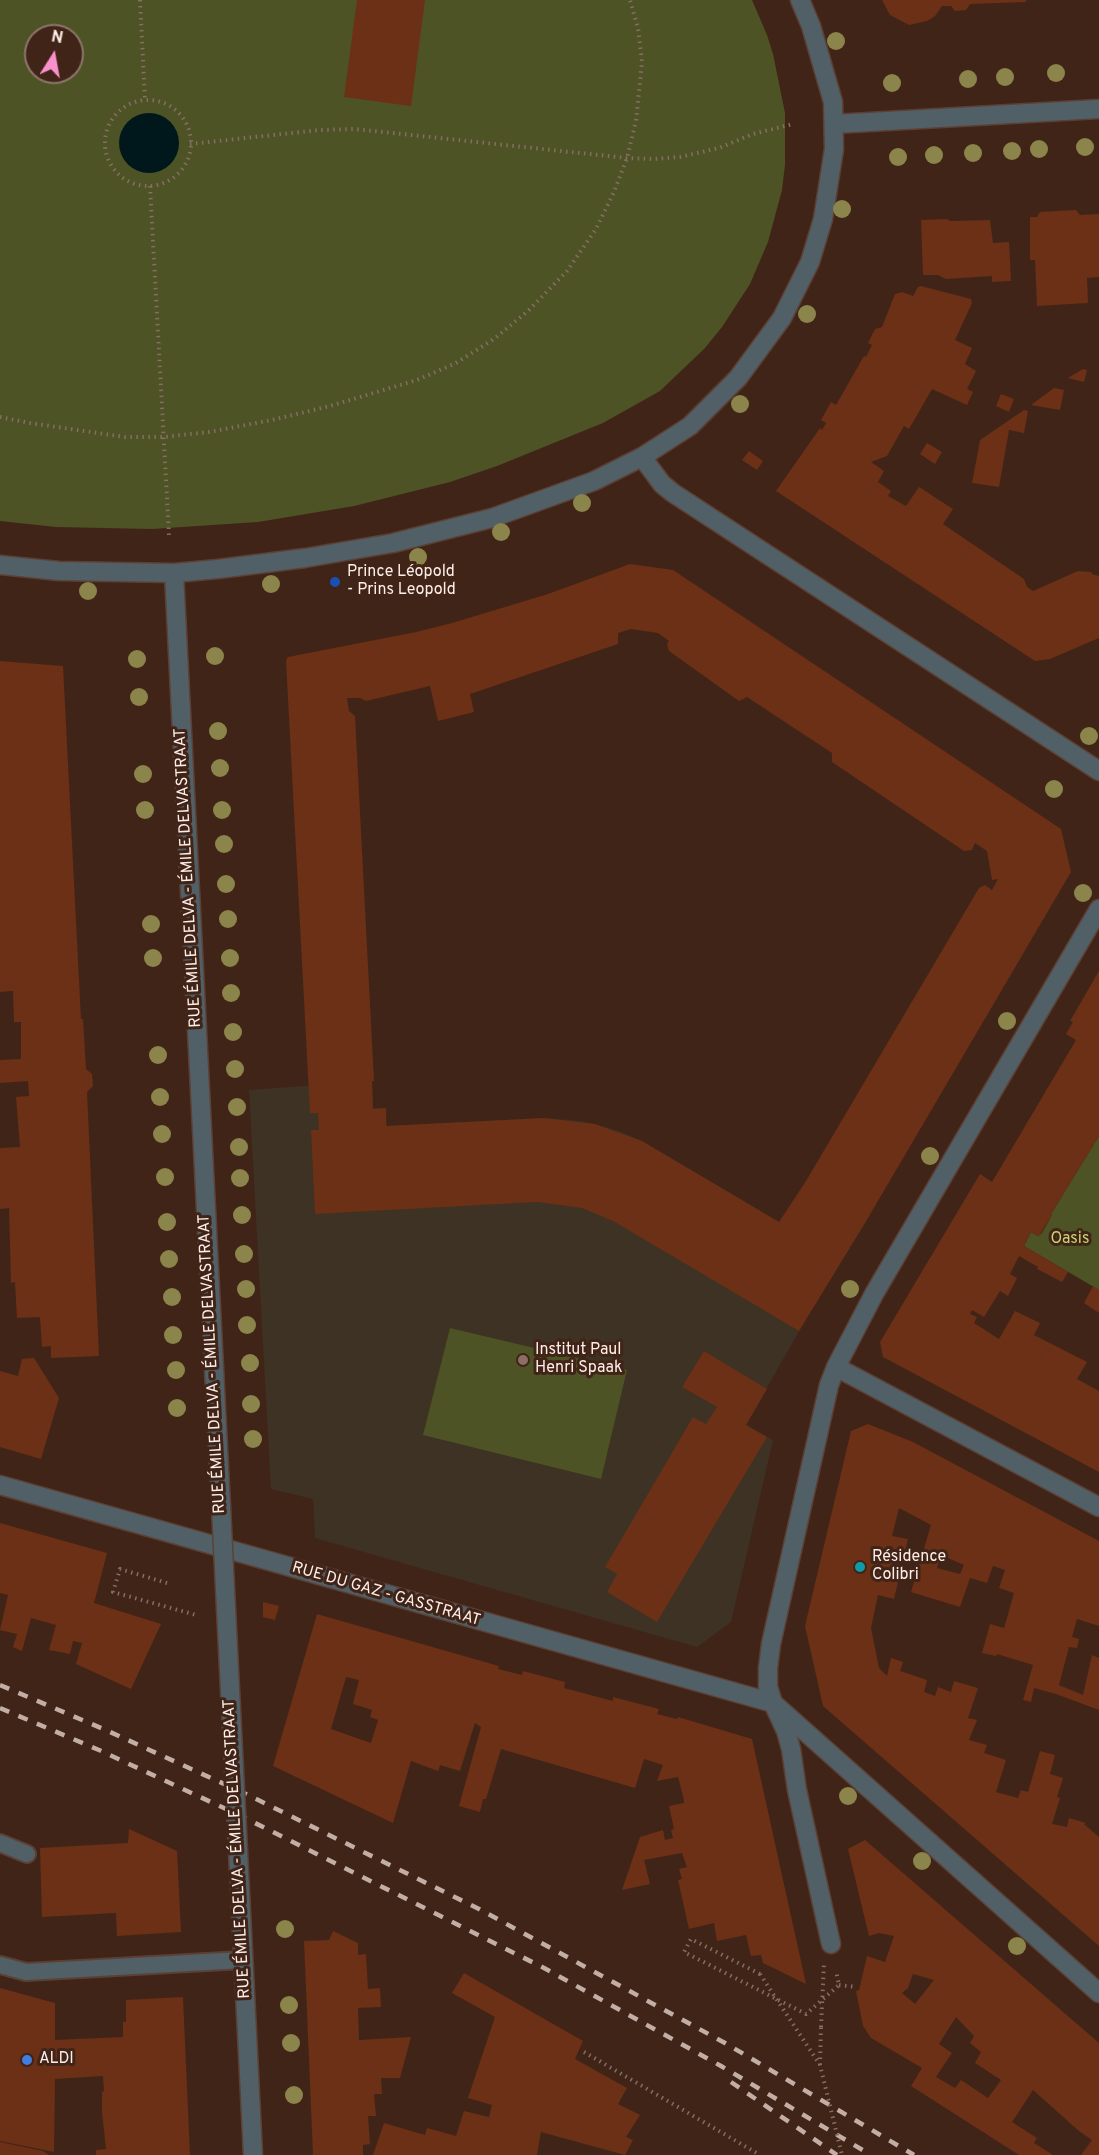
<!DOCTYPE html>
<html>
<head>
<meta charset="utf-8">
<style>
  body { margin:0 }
  #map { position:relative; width:1099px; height:2155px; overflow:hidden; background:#412418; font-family:Overpass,sans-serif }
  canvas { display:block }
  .north { position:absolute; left:24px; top:24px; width:60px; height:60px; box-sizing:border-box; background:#412418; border:2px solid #8d756b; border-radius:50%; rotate:11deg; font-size:16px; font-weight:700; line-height:24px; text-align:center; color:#ffeee8 }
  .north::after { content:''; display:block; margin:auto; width:21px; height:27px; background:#f890cb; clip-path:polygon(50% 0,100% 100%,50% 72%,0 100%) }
</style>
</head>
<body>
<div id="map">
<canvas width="1099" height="2155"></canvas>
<div class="north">N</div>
</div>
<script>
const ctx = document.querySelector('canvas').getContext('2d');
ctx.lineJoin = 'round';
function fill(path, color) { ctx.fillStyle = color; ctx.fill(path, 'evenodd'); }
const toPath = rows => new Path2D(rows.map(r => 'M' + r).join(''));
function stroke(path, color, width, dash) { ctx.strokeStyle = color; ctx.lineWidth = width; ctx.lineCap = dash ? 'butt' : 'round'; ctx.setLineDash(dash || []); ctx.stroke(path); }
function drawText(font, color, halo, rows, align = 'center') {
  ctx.font = font + ' Overpass,sans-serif'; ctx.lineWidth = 6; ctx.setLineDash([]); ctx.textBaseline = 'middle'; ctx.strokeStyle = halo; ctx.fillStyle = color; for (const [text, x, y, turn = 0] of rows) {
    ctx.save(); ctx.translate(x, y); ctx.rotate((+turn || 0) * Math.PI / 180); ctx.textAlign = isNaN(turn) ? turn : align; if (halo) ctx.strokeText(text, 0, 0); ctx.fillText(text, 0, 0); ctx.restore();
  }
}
fill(toPath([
  [372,1081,373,1108,386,1108,387,1126,544,1118,582,1121,619,1131,642,1141,779,1222,868,1218,799,1331,746,1425,773,1440,731,1622,697,1647,315,1538,313,1499,271,1489,249,1090]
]), '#3d3223');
fill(toPath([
  [0,0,752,0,767,35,773,54,785,113,785,165,782,190,768,242,750,284,722,327,705,348,660,391,603,423,497,466,450,482,354,506,258,522,152,529,56,527,0,521],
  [36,36,72,36,72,72,36,72],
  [1099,1136,1099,1290,1024,1246,1031,1232,1038,1236,1042,1233,1052,1215,1051,1214],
  [450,1328,627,1370,601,1479,423,1435]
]), '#4d5324');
fill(toPath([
  '119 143a30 30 0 1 1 60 0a30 30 0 1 1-60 0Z'
]), '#00181c');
fill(toPath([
  [357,0,425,0,411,106,344,97],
  [882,0,1026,0,1026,2,970,4,966,10,955,11,951,6,942,6,935,16,927,21,909,25,890,15],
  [1076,210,1080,215,1099,214,1099,277,1087,278,1088,303,1037,306,1035,260,1030,260,1030,217,1037,217,1040,212],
  [947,219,950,221,990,220,993,243,1009,242,1011,281,992,282,992,276,946,279,938,275,923,275,921,220],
  [921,286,971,299,972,303,955,340,972,348,965,364,976,371,967,389,973,392,967,405,932,389,909,429,904,426,887,456,871,462,884,471,878,482,891,491,888,496,906,506,919,487,953,509,943,524,1024,579,1027,587,1033,591,1078,571,1091,572,1092,574,1099,576,1099,638,1050,659,1035,661,776,491,820,428,822,430,826,423,821,420,831,402,836,405,864,356,866,357,872,345,868,343,875,329,882,327,895,294,902,292,913,296,918,287],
  [1083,369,1087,370,1084,382,1068,378],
  [1054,388,1064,390,1060,410,1031,405],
  [1001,394,1014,399,1009,412,996,406],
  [1024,410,1028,411,1024,433,1009,430,999,487,972,483,980,440],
  [927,443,942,452,935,464,920,454],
  [749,451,763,461,757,470,742,460],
  [630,564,673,570,1061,829,1071,872,868,1218,799,1331,613,1221,582,1208,537,1202,315,1214,311,1130,319,1130,318,1113,310,1113,286,661,288,657,416,632,452,623,548,594],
  [631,629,658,633,669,641,667,644,669,651,739,701,747,697,832,753,832,762,964,851,972,850,975,843,987,851,992,880,998,879,992,890,985,885,979,888,806,1181,779,1222,642,1141,595,1124,544,1118,386,1126,386,1108,373,1109,372,1081,374,1081,355,716,349,711,347,698,360,698,366,701,430,686,438,721,474,712,470,694,618,644,618,633],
  [0,661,63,666,81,1019,83,1019,86,1069,92,1074,93,1086,87,1092,99,1356,51,1358,51,1346,42,1347,40,1317,17,1318,15,1282,11,1283,9,1208,0,1209,0,1148,20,1147,16,1097,29,1096,28,1081,0,1083,0,1060,21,1059,21,1022,14,1022,13,991,0,992],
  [1099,971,1099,1136,1051,1214,1052,1215,1041,1233,1038,1236,1031,1232,1024,1246,1068,1272,1062,1282,1037,1269,1038,1267,1019,1256,1010,1274,1017,1278,1008,1296,1000,1291,984,1317,972,1310,970,1314,977,1317,974,1323,999,1339,1015,1311,1040,1323,1034,1335,1087,1362,1077,1379,1099,1391,1099,1472,883,1357,880,1342,980,1174,992,1182,1076,1040,1066,1034,1073,1022,1070,1021],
  [1093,1286,1099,1290,1099,1313,1084,1303],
  [704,1351,767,1389,746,1425,767,1437,657,1622,607,1592,617,1574,605,1567,693,1417,706,1424,717,1407,682,1387],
  [34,1358,59,1398,41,1459,0,1447,0,1371,18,1376,22,1359],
  [868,1424,913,1442,1099,1541,1099,1626,1077,1619,1072,1637,1079,1639,1077,1648,1069,1647,1059,1685,1083,1695,1092,1655,1099,1658,1099,1710,1056,1694,1034,1688,1031,1702,1023,1700,1033,1665,997,1654,996,1656,982,1653,990,1624,1004,1628,1014,1593,999,1588,1005,1570,993,1566,987,1583,970,1578,960,1607,911,1592,931,1525,899,1508,892,1536,908,1539,894,1599,878,1595,871,1628,879,1668,887,1676,891,1658,903,1662,900,1671,927,1680,924,1692,935,1696,938,1687,951,1692,954,1681,978,1688,968,1718,977,1720,969,1740,987,1745,984,1753,1006,1760,996,1792,1018,1798,1021,1790,1028,1792,1040,1751,1055,1755,1050,1774,1063,1778,1057,1797,1060,1798,1052,1824,1067,1827,1069,1818,1086,1823,1084,1824,1099,1837,1099,1946,823,1706,805,1626,851,1431],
  [941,1555,964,1565,960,1574,937,1568],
  [0,1523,107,1553,94,1603,161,1624,131,1689,76,1664,82,1643,73,1641,70,1654,49,1650,56,1625,31,1618,22,1651,13,1647,17,1634,0,1630,8,1595,0,1593],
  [263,1602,279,1606,275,1620,263,1617],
  [317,1614,499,1666,498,1669,522,1675,523,1671,565,1682,564,1688,613,1701,613,1697,659,1709,657,1714,677,1719,678,1717,752,1739,806,1984,763,1963,761,1955,751,1956,746,1935,717,1941,714,1923,689,1929,678,1880,682,1879,679,1869,687,1867,682,1853,644,1860,650,1884,622,1890,640,1837,663,1830,665,1840,673,1838,671,1830,674,1829,669,1806,684,1803,684,1800,678,1777,657,1781,663,1765,644,1759,635,1788,501,1749,486,1799,483,1799,480,1812,459,1806,481,1727,475,1723,460,1771,440,1765,438,1771,411,1761,393,1823,273,1766],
  [346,1677,359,1680,353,1704,372,1710,370,1717,378,1720,371,1743,331,1729],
  [129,1829,177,1851,181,1932,117,1936,116,1913,42,1917,40,1848,128,1843],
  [865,1840,1099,2043,1099,2155,1081,2155,1092,2140,1079,2131,1033,2090,1012,2122,1037,2138,1034,2143,1053,2155,1019,2155,911,2086,922,2068,871,2038,863,2026,856,1991,859,1990,867,1956,885,1962,894,1936,879,1933,869,1936,848,1849],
  [913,1974,934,1980,915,2004,902,1993,908,1988],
  [956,2017,974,2036,970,2043,981,2052,975,2063,1001,2080,988,2098,961,2080,955,2088,936,2077,952,2053,939,2044],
  [333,1931,358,1943,358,1955,366,1954,368,1989,380,1988,381,2007,358,2008,359,2040,411,2037,400,2078,381,2078,382,2094,374,2094,376,2116,368,2116,370,2144,363,2145,363,2155,313,2155,304,1941,329,1940],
  [464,1973,583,2041,575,2059,627,2088,618,2104,640,2115,626,2137,633,2140,625,2155,541,2132,537,2155,373,2155,384,2123,425,2135,427,2128,456,2136,464,2111,489,2117,492,2105,468,2098,495,2017,452,1993],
  [0,1988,55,2003,55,2040,123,2037,123,2022,126,2022,126,2000,183,1997,190,2155,96,2155,96,2150,106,2149,102,2112,102,2092,104,2091,103,2076,55,2079,54,2152,0,2141],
  [0,2142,43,2151,49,2155,0,2155]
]), '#6b3015');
const lane = toPath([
  [0,1843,27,1854],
  [0,1965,26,1972,243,1960]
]);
const street = toPath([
  [834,124,1099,109],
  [642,457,662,484,673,493,1099,771],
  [0,565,59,571,174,573,218,569,305,558,393,543,492,518,594,481,642,457,690,426,738,378,782,318,810,262,823,219,834,149,833,102,811,26,800,0],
  [174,573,221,1507],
  [836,1367,1099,1507],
  [0,1485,773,1703,1099,1993],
  [238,1851,253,2155],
  [831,1944,797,1790,791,1749,786,1731,773,1703,768,1687,768,1668,771,1644,829,1385,836,1367,874,1294,1099,909]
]);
stroke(lane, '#5c4035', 20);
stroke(street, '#5c4035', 21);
stroke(toPath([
  [140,0,145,100],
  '105 143a43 43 0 1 1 86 0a43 43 0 1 1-86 0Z',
  [190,144,320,130,355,129,627,158,653,159,680,157,719,148,753,134,793,124],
  [150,186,169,535],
  [0,417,30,423,125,437,163,437,209,432,272,420,330,406,417,380,456,363,494,339,528,311,567,271,596,229,614,192,627,158,636,121,642,62,638,28,630,0],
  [167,1583,120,1569,113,1592,196,1615],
  [760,1974,691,1939,684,1952,806,2014,839,1985,836,1971],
  [839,1985,856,1987],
  [584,2052,760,2155],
  [820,2065,821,2027]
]), '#866e64', 4, [1.5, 4.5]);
stroke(lane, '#516067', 16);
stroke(street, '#516067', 18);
stroke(toPath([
  [0,1685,108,1731,246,1794,479,1909,725,2043,914,2155],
  [0,1708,99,1750,241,1816,544,1968,721,2066,871,2155],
  [731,2082,837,2155]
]), '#c3aea6', 4.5, [10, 10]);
const streetBridge = toPath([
  [221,1507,238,1851]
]);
stroke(streetBridge, '#5c4035', 21, []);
stroke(toPath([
  [760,1974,820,2065,842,2155],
  [821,2027,824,1963]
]), '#866e64', 4, [1.5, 4.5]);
stroke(streetBridge, '#516067', 18);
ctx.fillStyle = '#8b854b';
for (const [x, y] of [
  [836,41],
  [1056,73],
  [1005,77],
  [968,79],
  [892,83],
  [1085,147],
  [1039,149],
  [1012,151],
  [973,153],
  [934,155],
  [898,157],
  [842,209],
  [807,314],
  [740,404],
  [582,503],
  [501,532],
  [418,557],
  [271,584],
  [88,591],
  [215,656],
  [137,659],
  [139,697],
  [218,731],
  [1089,736],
  [220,768],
  [143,774],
  [1054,789],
  [145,810],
  [222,810],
  [224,844],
  [226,884],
  [1083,893],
  [228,919],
  [151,924],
  [153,958],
  [230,958],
  [231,993],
  [1007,1021],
  [233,1032],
  [158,1055],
  [235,1069],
  [160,1097],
  [237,1107],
  [162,1134],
  [239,1147],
  [930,1156],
  [165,1177],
  [240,1178],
  [242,1215],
  [167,1222],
  [244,1254],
  [169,1259],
  [246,1289],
  [850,1289],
  [172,1297],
  [247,1325],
  [173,1335],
  [250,1363],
  [176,1370],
  [251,1404],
  [177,1408],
  [253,1439],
  [848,1796],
  [922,1861],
  [285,1929],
  [1017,1946],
  [289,2005],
  [291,2043],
  [294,2095]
]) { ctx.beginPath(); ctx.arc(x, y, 9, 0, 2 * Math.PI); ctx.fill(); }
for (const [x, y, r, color] of [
  [335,582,6,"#1a4fb4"],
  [523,1360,6,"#8d6e63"],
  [860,1567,6,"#0f9aa8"],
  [27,2060,6,"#3f7fe0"]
]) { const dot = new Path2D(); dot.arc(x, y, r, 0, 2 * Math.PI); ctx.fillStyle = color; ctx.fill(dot); stroke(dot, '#412418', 2); }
drawText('16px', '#ffeee8', '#412418', [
  ["Prince Léopold",347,573],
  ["- Prins Leopold",347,591],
  ["Institut Paul",535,1351],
  ["Henri Spaak",535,1369],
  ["Résidence",872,1558],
  ["Colibri",872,1576],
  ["ALDI",39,2060]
], 'left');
drawText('16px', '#ffeee8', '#412418', [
  ["RUE ÉMILE DELVA - ÉMILE DELVASTRAAT",189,878,-93],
  ["RUE ÉMILE DELVA - ÉMILE DELVASTRAAT",213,1364,-93],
  ["RUE DU GAZ - GASSTRAAT",386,1595,16],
  ["RUE ÉMILE DELVA - ÉMILE DELVASTRAAT",238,1849,-93]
]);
drawText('16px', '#c7d574', '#412418', [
  ["Oasis",1070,1240]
]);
</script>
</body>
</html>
